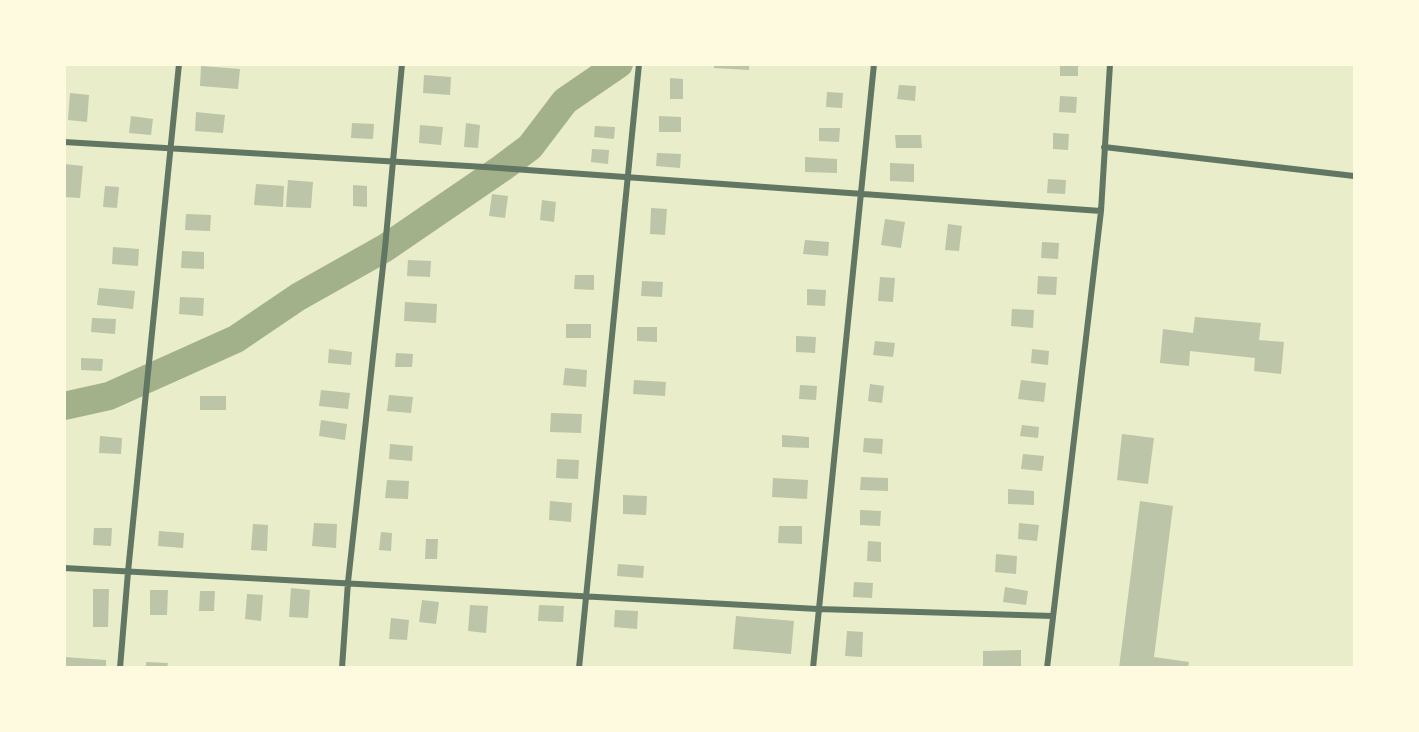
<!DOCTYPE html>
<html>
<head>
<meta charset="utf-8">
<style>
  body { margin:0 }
  #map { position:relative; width:1419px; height:732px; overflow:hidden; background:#e9edc9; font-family:"Times New Roman",serif }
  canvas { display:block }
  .frame { position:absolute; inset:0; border:66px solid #fefae0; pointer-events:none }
</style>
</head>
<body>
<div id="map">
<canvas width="1419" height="732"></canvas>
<div class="frame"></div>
</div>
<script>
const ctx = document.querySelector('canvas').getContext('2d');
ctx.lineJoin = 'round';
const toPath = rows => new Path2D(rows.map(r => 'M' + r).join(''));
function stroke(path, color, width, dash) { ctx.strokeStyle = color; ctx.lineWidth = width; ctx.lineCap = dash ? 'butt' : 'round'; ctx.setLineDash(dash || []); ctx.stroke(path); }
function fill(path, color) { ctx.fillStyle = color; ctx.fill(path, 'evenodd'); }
stroke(toPath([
  [64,406,109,396,236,339,298,297,385,248,502,168,530,147,565,101,619,64]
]), '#a3b18a', 28);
fill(toPath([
  [714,64,749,64,749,70,714,68],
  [1060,64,1078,64,1078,76,1060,76],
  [201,66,240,69,238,89,200,86],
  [424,75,451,77,450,95,423,93],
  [670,78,683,79,683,99,670,99],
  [899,85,916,86,915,101,897,99],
  [827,92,843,93,842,108,826,107],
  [70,93,89,95,87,122,68,120],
  [1060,96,1077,97,1076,113,1059,112],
  [196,112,225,115,223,133,195,131],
  [131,116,153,119,151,135,129,133],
  [659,116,681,117,681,132,659,132],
  [352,123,374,124,373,139,351,138],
  [466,123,480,125,478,148,464,147],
  [420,125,443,127,441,145,419,143],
  [595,126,615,127,614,139,594,137],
  [819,128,840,128,839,142,819,141],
  [1053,133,1069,134,1068,150,1053,149],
  [895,135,921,135,922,148,896,148],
  [592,149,609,150,608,164,591,162],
  [657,153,681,154,680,168,656,166],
  [805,157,837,159,837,173,805,172],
  [890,163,914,164,914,182,890,181],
  [64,164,83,166,80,198,64,197],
  [1048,179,1066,180,1065,194,1047,193],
  [288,180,313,182,311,208,286,207],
  [256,184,284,186,283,207,254,205],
  [353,185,367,186,367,207,353,206],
  [105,186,119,187,117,208,103,207],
  [492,194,508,196,505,218,489,216],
  [542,200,556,202,554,222,540,220],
  [651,208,667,209,665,235,650,234],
  [186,214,211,215,210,231,185,230],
  [885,219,905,222,901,248,881,245],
  [948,224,962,226,959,251,945,250],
  [805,240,829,242,828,256,803,254],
  [1042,242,1059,243,1058,259,1041,258],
  [113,247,139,249,138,266,112,264],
  [182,251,204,252,204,269,181,268],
  [408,260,431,261,430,277,407,276],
  [575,275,594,275,594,290,574,289],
  [1038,276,1057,277,1056,295,1037,294],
  [880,277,895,278,893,302,878,301],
  [642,281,663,282,662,297,641,296],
  [99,288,135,291,133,309,97,305],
  [807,289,826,290,825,306,807,305],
  [180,297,204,298,203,316,179,314],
  [405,302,437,304,436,323,404,321],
  [1012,309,1034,310,1033,328,1011,326],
  [1195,317,1261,323,1259,340,1284,342,1281,374,1254,371,1255,358,1190,351,1189,366,1160,363,1163,329,1193,333],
  [92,318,116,319,115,334,91,332],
  [566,324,591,324,591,338,566,338],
  [637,327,657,327,657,342,637,341],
  [796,336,816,337,815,353,796,352],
  [875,341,895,343,893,357,873,355],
  [329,349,352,352,351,365,328,363],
  [1032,349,1049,351,1048,365,1031,363],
  [396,353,413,354,412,367,395,367],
  [81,358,103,359,102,371,81,370],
  [565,368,587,370,586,387,563,385],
  [634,380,666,382,665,396,633,394],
  [1021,380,1046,383,1044,402,1018,399],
  [870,384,884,386,882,403,868,401],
  [800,385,817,386,816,400,799,399],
  [321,390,350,393,348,409,319,406],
  [389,395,413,397,411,413,387,411],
  [200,396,226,396,226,410,200,410],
  [551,413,582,414,581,433,550,432],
  [321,420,347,424,345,440,319,436],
  [1022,425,1039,427,1038,438,1020,436],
  [1122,434,1154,438,1148,484,1117,480],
  [782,435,809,437,809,448,782,447],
  [100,436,122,438,121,454,99,453],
  [864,438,883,439,882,454,863,452],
  [390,444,413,446,412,461,389,459],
  [1023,454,1044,456,1042,471,1021,469],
  [557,459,579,460,578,479,556,478],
  [861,477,888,478,888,491,860,490],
  [773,478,808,480,807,499,772,497],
  [387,480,409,481,408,499,385,498],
  [1008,489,1034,491,1034,505,1008,504],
  [623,495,647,496,646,515,623,514],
  [550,501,572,503,571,522,549,520],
  [1140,501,1173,506,1154,657,1189,662,1188,668,1119,668],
  [860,510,881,511,880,526,860,525],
  [314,523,337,524,336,548,312,546],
  [1019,523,1039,525,1037,541,1018,539],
  [253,524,268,525,267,551,251,550],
  [779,526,802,526,802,544,778,543],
  [94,528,112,528,111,546,93,545],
  [159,531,184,533,183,548,158,546],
  [381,532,392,533,391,551,379,550],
  [426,539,438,539,437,559,425,559],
  [868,541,881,542,881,562,867,561],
  [996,554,1017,556,1016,574,995,572],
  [618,564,644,566,643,578,617,576],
  [854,582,873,583,872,598,853,597],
  [1005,587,1028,591,1026,605,1003,602],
  [291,588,310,590,308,618,289,617],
  [93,589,109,589,108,627,93,627],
  [150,590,168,590,167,615,150,615],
  [200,591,215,591,214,611,199,611],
  [247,594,263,595,261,621,245,619],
  [422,600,439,602,436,624,419,622],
  [470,605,488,606,486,633,468,631],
  [539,605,564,606,563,622,538,621],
  [615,610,638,611,637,629,614,627],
  [736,616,794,621,791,654,733,649],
  [391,618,409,620,407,640,389,639],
  [847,631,863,632,862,657,845,656],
  [1021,650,1021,667,983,667,983,651],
  [64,657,106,660,106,668,64,668],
  [146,662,168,663,167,668,146,668]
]), '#bcc5a7');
stroke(toPath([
  [64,142,485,167,1101,211],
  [1104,147,1354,176],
  [64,568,818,609,1053,616],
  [120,668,128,572,179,64],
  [342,668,348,582,385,248,402,64],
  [579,668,639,64],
  [813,668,874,64],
  [1047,668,1101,211,1110,64]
]), '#617663', 6);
</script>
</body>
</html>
